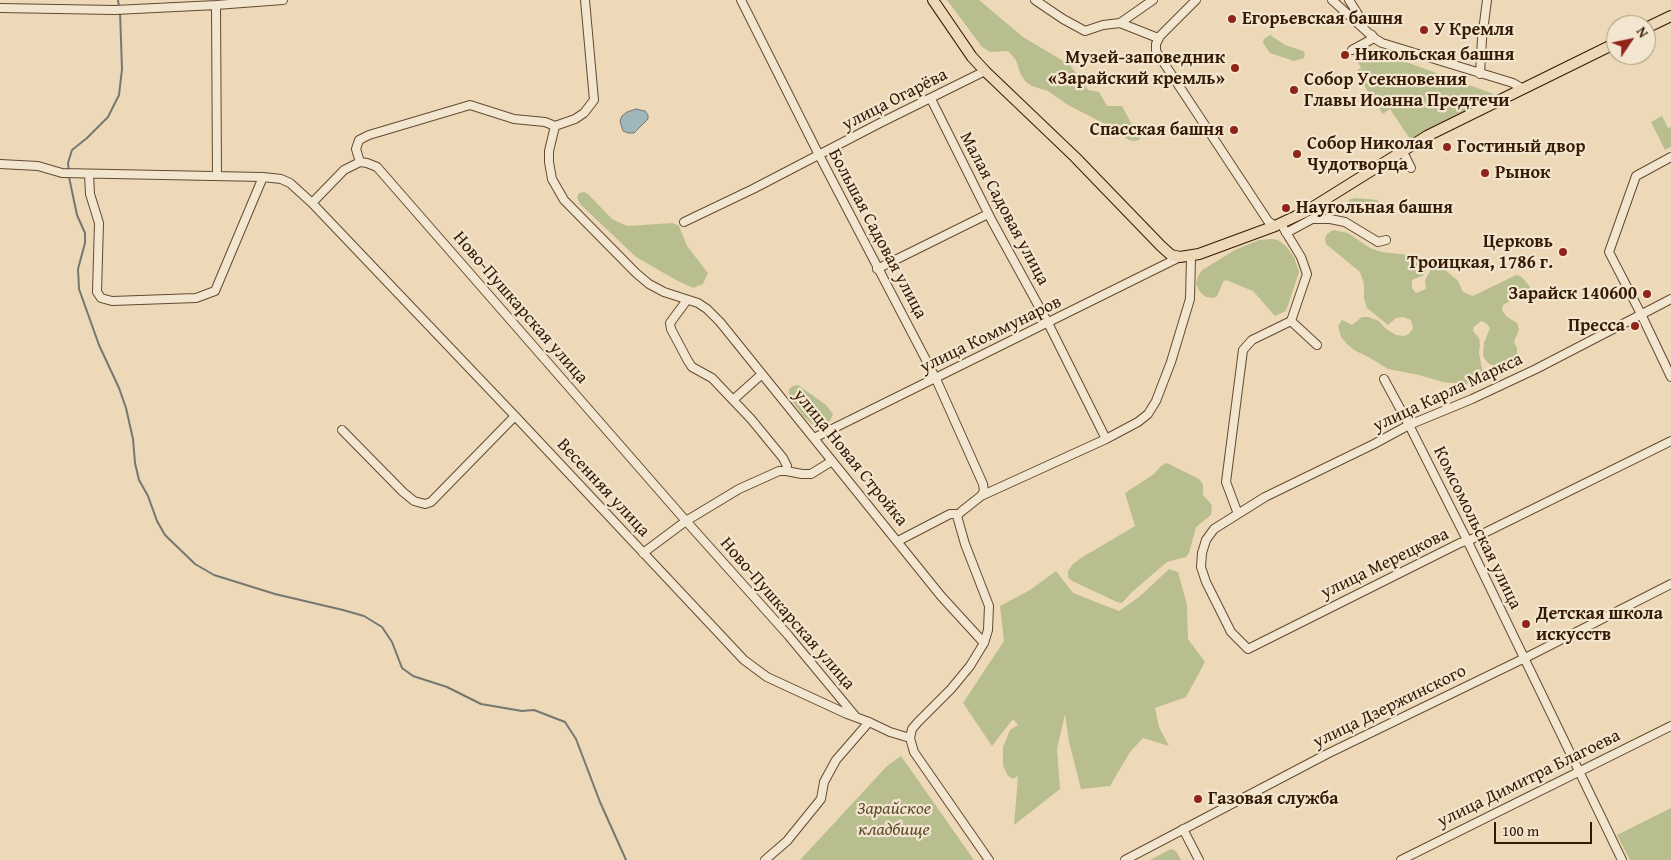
<!DOCTYPE html>
<html>
<head>
<meta charset="utf-8">
<style>
  body { margin:0 }
  #map { position:relative; width:1671px; height:860px; overflow:hidden; background:#edd8b7; font-family:"Gentium Book Plus",serif }
  canvas { display:block }
  .north { position:absolute; left:1606px; top:15px; width:50px; height:50px; box-sizing:border-box; background:#f3e6d0; border:1px solid #a7947e; border-radius:50%; rotate:56deg; font-size:14px; font-weight:700; line-height:20px; text-align:center; color:#361a03 }
  .north::after { content:''; display:block; margin:auto; width:18px; height:22px; background:#8f2418; clip-path:polygon(50% 0,100% 100%,50% 72%,0 100%) }
  .scale { position:absolute; left:1494px; top:822px; width:98px; height:22px; box-sizing:border-box; border:2px solid #361a03; border-top:0; padding-left:6px; font-size:15px; line-height:18px; white-space:nowrap; color:#361a03; -webkit-text-stroke:4px #f3e6d0; paint-order:stroke }
</style>
</head>
<body>
<div id="map">
<canvas width="1671" height="860"></canvas>
<div class="north">N</div>
<div class="scale">100 m</div>
</div>
<script>
const ctx = document.querySelector('canvas').getContext('2d');
ctx.lineJoin = 'round';
function fill(path, color) { ctx.fillStyle = color; ctx.fill(path, 'evenodd'); }
const toPath = rows => new Path2D(rows.map(r => 'M' + r).join(''));
function stroke(path, color, width, dash) { ctx.strokeStyle = color; ctx.lineWidth = width; ctx.lineCap = dash ? 'butt' : 'round'; ctx.setLineDash(dash || []); ctx.stroke(path); }
function drawText(font, color, halo, rows, align = 'center') {
  ctx.font = font + ' "Gentium Book Plus",serif'; ctx.lineWidth = 4.5; ctx.setLineDash([]); ctx.textBaseline = 'middle'; ctx.strokeStyle = halo; ctx.fillStyle = color; for (const [text, x, y, turn = 0] of rows) {
    ctx.save(); ctx.translate(x, y); ctx.rotate((+turn || 0) * Math.PI / 180); ctx.textAlign = isNaN(turn) ? turn : align; if (halo) ctx.strokeText(text, 0, 0); ctx.fillText(text, 0, 0); ctx.restore();
  }
}
fill(toPath([
  [947,0,979,0,1023,37,1070,65,1088,90,1099,92,1107,106,1122,106,1131,123,1139,128,1142,134,1139,140,1134,141,1129,140,1101,122,1068,105,1048,91,1032,86,1026,82,1021,75,1016,60,1008,51,990,52,982,47],
  [1270,35,1285,45,1303,51,1305,54,1304,58,1294,61,1270,53,1263,43,1264,39],
  [1368,48,1499,96,1410,139,1390,109,1383,114,1355,72,1361,68,1355,58],
  [1662,116,1668,128,1671,127,1671,147,1665,150,1651,122],
  [584,192,589,195,612,219,627,226,673,223,679,226,687,246,708,273,703,284,693,288,676,280,636,257,580,204,577,197,579,193],
  [1356,198,1377,200,1381,205,1380,209,1364,213,1353,211,1348,208,1347,203,1350,199],
  [1333,230,1348,233,1370,248,1381,252,1408,255,1421,261,1426,265,1426,272,1424,275,1412,280,1412,288,1416,293,1426,289,1425,280,1432,268,1436,267,1443,268,1458,281,1463,292,1473,296,1516,275,1522,277,1530,287,1529,290,1503,305,1502,310,1506,316,1517,323,1519,329,1514,342,1517,348,1517,356,1515,362,1499,370,1487,362,1483,356,1484,343,1490,328,1486,323,1481,321,1474,327,1473,331,1479,338,1480,344,1479,353,1483,373,1478,380,1474,383,1463,384,1443,382,1419,375,1388,369,1370,358,1354,350,1347,344,1341,337,1338,326,1342,320,1352,325,1362,317,1368,317,1379,321,1386,329,1396,335,1404,336,1409,334,1413,328,1411,320,1403,317,1396,318,1388,325,1367,308,1364,299,1364,284,1360,272,1326,244,1325,238,1327,234],
  [1272,239,1278,240,1286,246,1294,257,1299,272,1286,311,1275,316,1253,291,1226,280,1223,282,1217,296,1213,298,1206,297,1200,292,1196,284,1198,276,1202,270,1235,250,1259,240],
  [798,385,826,405,833,414,830,421,820,426,812,424,804,417,789,397,789,389,793,386],
  [1167,463,1199,479,1203,484,1203,495,1212,505,1211,515,1196,527,1189,553,1186,557,1167,562,1132,592,1122,603,1117,602,1072,581,1068,577,1068,571,1073,564,1081,558,1135,526,1125,493,1154,474,1162,465],
  [1169,569,1178,572,1187,605,1188,639,1205,662,1186,697,1155,708,1159,727,1169,746,1143,738,1130,752,1110,786,1081,789,1069,742,1065,714,1057,749,1060,789,1014,825,1018,776,1013,779,1008,776,1003,766,1003,747,1010,730,1018,725,1013,719,992,746,963,703,1004,641,1000,606,1030,590,1056,571,1073,593,1119,611,1139,597],
  [901,756,974,860,800,860,887,766],
  [1671,808,1671,860,1630,860,1617,835],
  [1171,849,1176,851,1181,860,1150,860]
]), '#b9be8e');
const water = toPath([
  [636,109,645,111,648,115,648,119,634,133,628,133,623,131,620,121,622,116,627,112,636,109]
]);
fill(water, '#9fb6ba');
stroke(water, '#757871', 1);
stroke(toPath([
  [118,0,119,6],
  [69,172,68,163,72,150,87,138,108,117,119,95,122,69,120,11],
  [69,177,77,215,85,233,85,243,78,269,79,289,99,345,119,388,126,408,133,439,135,463,139,480,148,496,157,521,165,535,195,564,214,575,275,594,343,610,364,616,382,627,392,642,402,668,413,676,447,687,481,704,522,711,534,710,565,722,576,739,600,802,626,860]
]), '#757871', 2);
const minor = toPath([
  [741,0,819,155,936,379,983,484,984,491,981,496,962,511,957,516,965,544,989,606,988,630,984,643,970,666,951,689,918,722,912,729,910,738,914,752,989,860],
  [1035,0,1063,19,1085,31,1103,25,1120,23,1158,38],
  [1196,0,1160,36,1156,44,1156,51,1268,221,1275,226],
  [1332,0,1374,38,1382,43,1513,83,1523,89],
  [1349,0,1364,24],
  [216,5,217,176],
  [0,8,115,10,216,5,283,0],
  [1120,23,1153,0],
  [1352,50,1374,38,1372,35],
  [1480,74,1482,39,1487,0],
  [931,99,992,221,1048,323,1106,439],
  [555,126,549,151,549,162,552,179,564,200,636,273,649,284,664,292,698,303,707,309,720,322,941,596,984,643],
  [555,126,575,119,584,113,594,100,585,0],
  [1402,150,1411,168],
  [1671,157,1636,176,1609,252,1641,314,1671,377],
  [360,162,356,149,359,140,369,135,470,105,514,119,545,122,555,126],
  [0,164,38,166,62,173,263,177,281,179,290,183,312,203,515,416,744,660,767,677,847,714,869,722,890,732,910,738],
  [89,174,90,194,99,223,97,292,101,298,112,301,196,298,215,291,263,177],
  [312,203,344,170,360,162,367,163,377,167,686,521,788,635,856,717],
  [684,222,753,189,880,123,985,71],
  [1284,229,1301,257,1307,274,1291,321],
  [1286,233,1312,219,1330,219,1345,222,1378,242,1386,240],
  [877,269,988,214],
  [1671,299,1536,369,1472,399,1409,425,1374,444,1265,497,1214,529,1206,540,1202,553,1201,567,1206,582,1231,632,1248,649,1460,543,1472,539,1671,441],
  [687,300,670,323,671,329,688,361,692,367,712,378,751,419,783,458,787,466,786,471],
  [1291,321,1317,345],
  [1384,379,1409,425,1467,540,1622,860],
  [733,400,762,374],
  [342,430,403,492,414,501,425,504,431,502,515,416],
  [814,438,1180,257],
  [981,496,1106,439,1138,422,1148,414,1156,401,1171,362,1190,299,1191,257],
  [1238,514,1226,482,1243,350,1252,340,1291,321],
  [898,541,950,514,956,514,957,516],
  [643,553,686,521,739,489,779,471,786,471,802,474,811,474,832,461],
  [1183,829,1199,860],
  [765,860,787,841,821,799,824,782,836,760,869,722],
  [1125,860,1327,754,1531,655,1671,584],
  [1401,860,1671,726]
]);
const major = toPath([
  [933,0,972,57,985,71,1075,157,1161,246,1171,255,1180,257,1199,254,1275,226,1305,212,1427,136,1616,43],
  [1646,28,1671,16]
]);
stroke(minor, '#644a30', 10);
stroke(major, '#361a03', 12);
stroke(minor, '#f3e6d0', 8);
stroke(major, '#edd8b7', 10);
for (const [x, y, r, color] of [
  [1232,19,5,"#8f2418"],
  [1424,30,5,"#8f2418"],
  [1345,55,5,"#8f2418"],
  [1235,68,5,"#8f2418"],
  [1294,90,5,"#8f2418"],
  [1234,130,5,"#8f2418"],
  [1447,147,5,"#8f2418"],
  [1297,154,5,"#8f2418"],
  [1485,173,5,"#8f2418"],
  [1286,208,5,"#8f2418"],
  [1563,252,5,"#8f2418"],
  [1647,294,5,"#8f2418"],
  [1635,326,5,"#8f2418"],
  [1526,624,5,"#8f2418"],
  [1198,799,5,"#8f2418"]
]) { const dot = new Path2D(); dot.arc(x, y, r, 0, 2 * Math.PI); ctx.fillStyle = color; ctx.fill(dot); stroke(dot, '#f3e6d0', 2); }
drawText('bold 18px', '#361a03', '#f3e6d0', [
  ["Егорьевская башня",1242,19],
  ["У Кремля",1434,30],
  ["Никольская башня",1355,55],
  ["Музей-заповедник",1225,58,"right"],
  ["«Зарайский кремль»",1225,79,"right"],
  ["Собор Усекновения",1304,80],
  ["Главы Иоанна Предтечи",1304,101],
  ["Спасская башня",1224,130,"right"],
  ["Собор Николая",1307,144],
  ["Чудотворца",1307,165],
  ["Гостиный двор",1457,147],
  ["Рынок",1495,173],
  ["Наугольная башня",1296,208],
  ["Церковь",1553,242,"right"],
  ["Троицкая, 1786 г.",1553,263,"right"],
  ["Зарайск 140600",1637,294,"right"],
  ["Пресса",1625,326,"right"],
  ["Детская школа",1536,614],
  ["искусств",1536,635],
  ["Газовая служба",1208,799]
], 'left');
drawText('18px', '#361a03', '#f3e6d0', [
  ["улица Огарёва",895,100,-27],
  ["Малая Садовая улица",1004,209,62],
  ["Большая Садовая улица",877,234,62],
  ["Ново-Пушкарская улица",520,308,49],
  ["улица Коммунаров",991,335,-26],
  ["улица Карла Маркса",1448,393,-25],
  ["улица Новая Стройка",850,458,51],
  ["Весенняя улица",603,488,47],
  ["Комсомольская улица",1477,528,64],
  ["улица Мерецкова",1385,564,-26],
  ["Ново-Пушкарская улица",787,614,49],
  ["улица Дзержинского",1390,707,-26],
  ["улица Димитра Благоева",1529,779,-26]
]);
drawText('italic 18px', '#5d4b2d', '#f3e6d0', [
  ["Зарайское",894,809],
  ["кладбище",894,830]
]);
</script>
</body>
</html>
